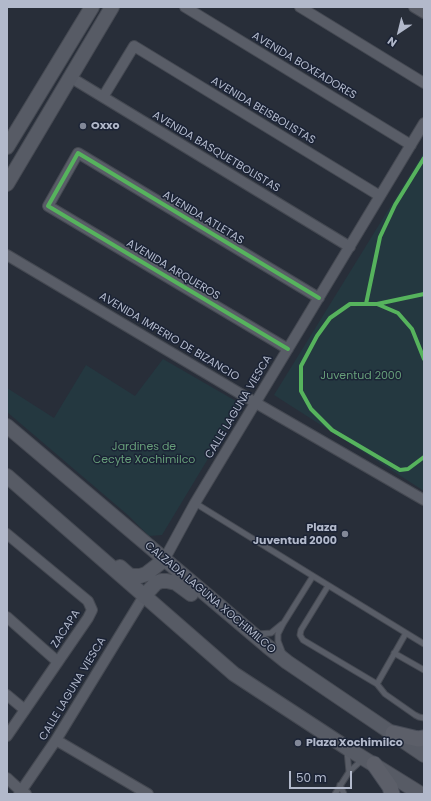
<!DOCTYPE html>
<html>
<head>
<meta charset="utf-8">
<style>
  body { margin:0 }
  #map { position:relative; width:431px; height:801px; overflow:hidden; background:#282e39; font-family:Poppins,sans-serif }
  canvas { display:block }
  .frame { position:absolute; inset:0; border:8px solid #b2b9cb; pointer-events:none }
  .north { position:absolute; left:379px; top:12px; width:40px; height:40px; -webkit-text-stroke:3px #1b2335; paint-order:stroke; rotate:215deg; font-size:11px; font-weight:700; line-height:16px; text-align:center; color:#b2b9cb }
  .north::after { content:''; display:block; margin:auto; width:14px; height:18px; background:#b2b9cb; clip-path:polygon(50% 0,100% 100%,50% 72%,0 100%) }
  .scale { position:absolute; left:289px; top:771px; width:63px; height:18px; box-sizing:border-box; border:2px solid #b2b9cb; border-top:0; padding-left:5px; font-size:12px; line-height:14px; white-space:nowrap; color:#b2b9cb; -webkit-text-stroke:3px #1b2335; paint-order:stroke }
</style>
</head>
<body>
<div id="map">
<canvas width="431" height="801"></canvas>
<div class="frame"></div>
<div class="north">N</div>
<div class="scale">50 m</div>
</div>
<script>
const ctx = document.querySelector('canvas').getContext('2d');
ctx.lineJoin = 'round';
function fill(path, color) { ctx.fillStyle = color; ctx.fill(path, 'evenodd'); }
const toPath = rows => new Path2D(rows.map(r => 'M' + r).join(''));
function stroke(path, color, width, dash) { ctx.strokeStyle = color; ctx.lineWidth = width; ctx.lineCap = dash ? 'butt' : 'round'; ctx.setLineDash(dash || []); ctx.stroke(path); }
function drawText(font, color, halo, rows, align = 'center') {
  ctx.font = font + ' Poppins,sans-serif'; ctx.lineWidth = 3; ctx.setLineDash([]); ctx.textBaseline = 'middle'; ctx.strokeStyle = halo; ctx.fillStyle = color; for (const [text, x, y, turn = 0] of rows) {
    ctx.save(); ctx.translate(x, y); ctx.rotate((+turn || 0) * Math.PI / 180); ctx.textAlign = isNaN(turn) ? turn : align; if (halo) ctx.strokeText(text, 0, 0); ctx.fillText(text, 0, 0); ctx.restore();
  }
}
fill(toPath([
  [424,152,424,491,274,395],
  [163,359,241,404,162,535,149,536,129,516,7,412,7,388,54,418,86,365,135,396]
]), '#243840');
const lane = toPath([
  [195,503,313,576,424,644],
  [328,586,301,630,300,635,303,640,377,684,385,694,415,715,419,717,424,718],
  [258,634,271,633,282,624],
  [394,653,424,670],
  [283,654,278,641,278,634,283,624,313,576],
  [377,684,406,633],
  [347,751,349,772],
  [340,785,344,794],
  [335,794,349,772,363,759]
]);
const street = toPath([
  [185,7,411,145],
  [300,7,424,83],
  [414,7,424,13],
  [70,77,350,247],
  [103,97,134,46,380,196],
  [7,255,256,403,424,500],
  [288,349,48,206,78,153,319,298],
  [7,534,88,601,92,610,88,618,7,736],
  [164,560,195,503,424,123],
  [7,617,58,662],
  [7,695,25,710],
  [56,740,148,794],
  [7,778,21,791,26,794],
  [19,794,56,740,144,596]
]);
const secondary = toPath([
  [7,147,92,7],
  [7,184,112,7],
  [7,426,267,646,287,662,424,755],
  [7,476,234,674,347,748,421,794],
  [120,567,129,575,134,576,140,576,146,574,164,560],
  [144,596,156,583,161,581,167,581,176,583,191,594]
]);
const primary = toPath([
  [393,733,418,739,424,738],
  [374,764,390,787,392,794]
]);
stroke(lane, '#454952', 7);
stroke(street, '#454952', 12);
stroke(secondary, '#454952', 16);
stroke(primary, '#464b56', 17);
stroke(lane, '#595d67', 5);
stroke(street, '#595d67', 10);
stroke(secondary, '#575b65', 14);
stroke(primary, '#5c5f69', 15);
stroke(toPath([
  [424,294,377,304,350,304,330,318,317,336,301,366,301,391,311,409,332,430,400,470,408,469,424,457],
  [366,304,380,237,395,205,424,158],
  [377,304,398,313,412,329,424,359],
  [288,349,48,206,78,153,319,298]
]), '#56b35d', 4);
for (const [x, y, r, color] of [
  [83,126,4,"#828898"],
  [345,534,4,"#828898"],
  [298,743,4,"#828898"]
]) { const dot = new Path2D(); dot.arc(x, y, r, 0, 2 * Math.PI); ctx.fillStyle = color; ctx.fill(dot); stroke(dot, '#1b2335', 1.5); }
drawText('11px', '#b2b9cb', '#1b2335', [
  ["AVENIDA BOXEADORES",304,66,31],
  ["AVENIDA BEISBOLISTAS",263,111,31],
  ["AVENIDA BASQUETBOLISTAS",216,152,31],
  ["AVENIDA ATLETAS",203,218,31],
  ["AVENIDA ARQUEROS",173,270,31],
  ["AVENIDA IMPERIO DE BIZANCIO",169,337,31],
  ["CALLE LAGUNA VIESCA",239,407,-59],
  ["CALZADA LAGUNA XOCHIMILCO",210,598,40],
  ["ZACAPA",66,629,-57],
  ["CALLE LAGUNA VIESCA",73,689,-59]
]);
drawText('bold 11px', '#b2b9cb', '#1b2335', [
  ["Oxxo",91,126],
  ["Plaza",337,528,"right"],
  ["Juventud 2000",337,541,"right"],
  ["Plaza Xochimilco",306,743]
], 'left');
drawText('11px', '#669e79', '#1b2335', [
  ["Juventud 2000",361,376],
  ["Jardines de",144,447],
  ["Cecyte Xochimilco",144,460]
]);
</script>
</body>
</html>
